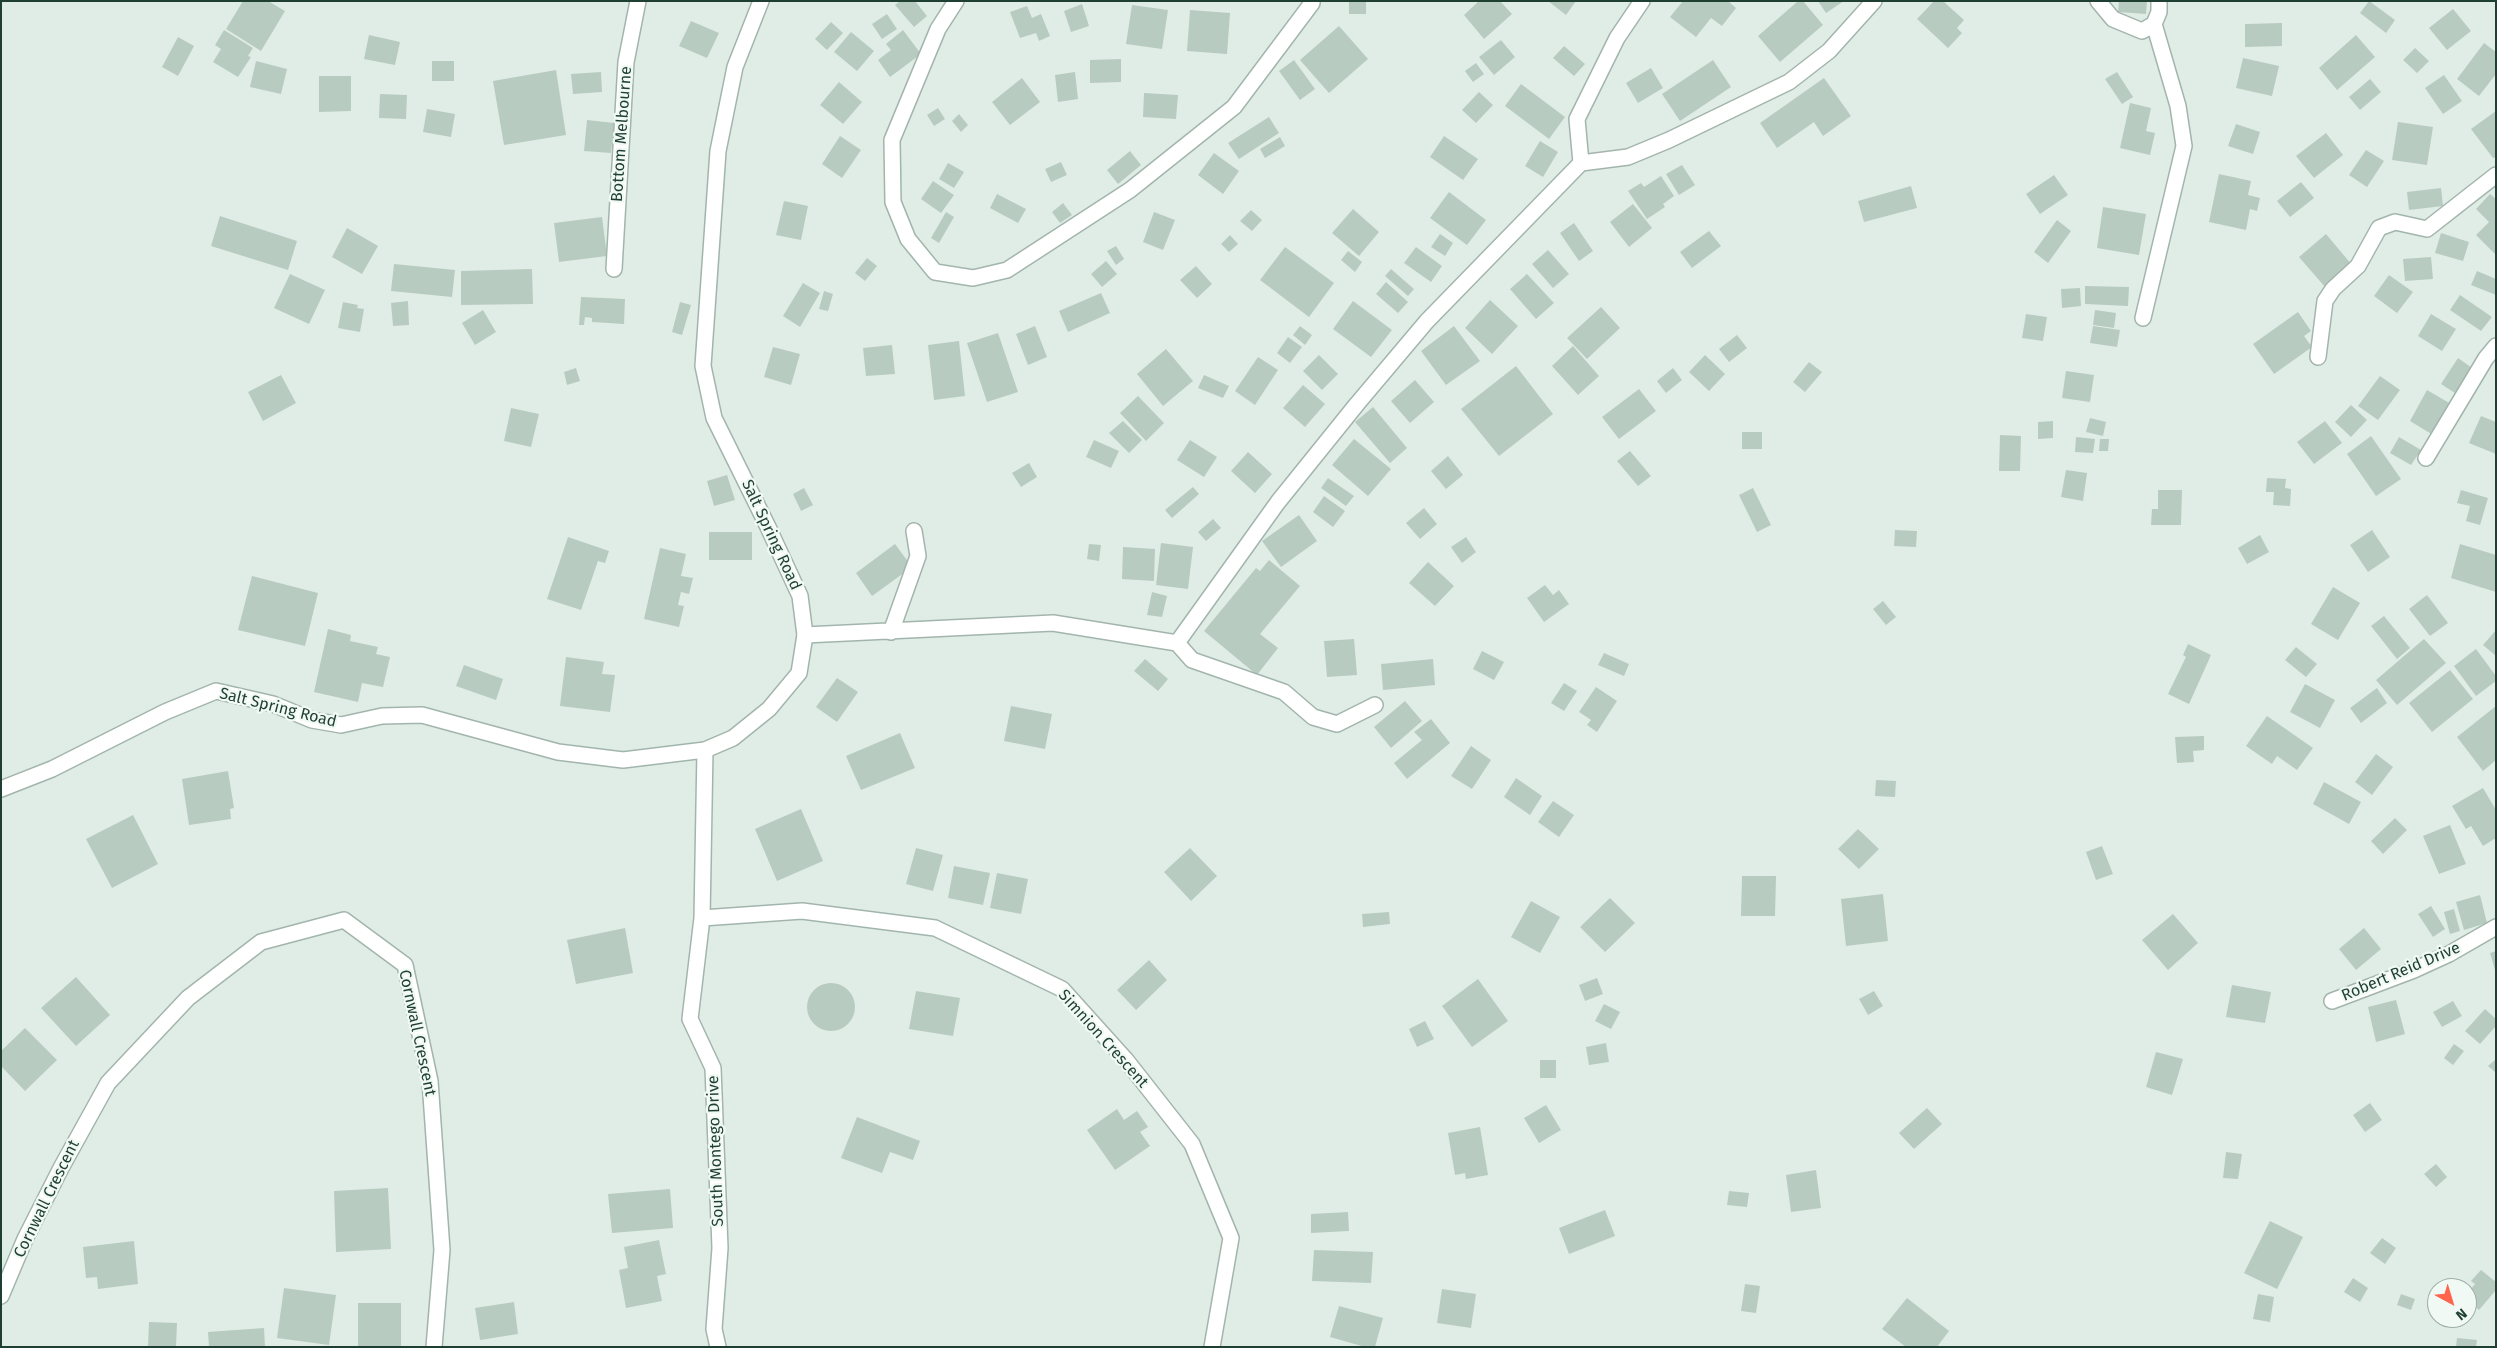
<!DOCTYPE html>
<html>
<head>
<meta charset="utf-8">
<style>
  body { margin:0 }
  #map { position:relative; width:2497px; height:1348px; overflow:hidden; background:#e0ede6; font-family:"Fira Sans",sans-serif }
  canvas { display:block }
  .frame { position:absolute; inset:0; border:2px solid #1f3f33; pointer-events:none }
  .north { position:absolute; left:2427px; top:1278px; width:50px; height:50px; box-sizing:border-box; background:#f1f9f4; border:1px solid #9dafa7; border-radius:50%; rotate:141deg; font-size:14px; font-weight:700; line-height:20px; text-align:center; color:#1f3f33 }
  .north::after { content:''; display:block; margin:auto; width:18px; height:22px; background:#ff644c; clip-path:polygon(50% 0,100% 100%,50% 72%,0 100%) }
</style>
</head>
<body>
<div id="map">
<canvas width="2497" height="1348"></canvas>
<div class="frame"></div>
<div class="north">N</div>
</div>
<script>
const ctx = document.querySelector('canvas').getContext('2d');
ctx.lineJoin = 'round';
function fill(path, color) { ctx.fillStyle = color; ctx.fill(path, 'evenodd'); }
const toPath = rows => new Path2D(rows.map(r => 'M' + r).join(''));
function stroke(path, color, width, dash) { ctx.strokeStyle = color; ctx.lineWidth = width; ctx.lineCap = dash ? 'butt' : 'round'; ctx.setLineDash(dash || []); ctx.stroke(path); }
function drawText(font, color, halo, rows, align = 'center') {
  ctx.font = font + ' "Fira Sans",sans-serif'; ctx.lineWidth = 4.5; ctx.setLineDash([]); ctx.textBaseline = 'middle'; ctx.strokeStyle = halo; ctx.fillStyle = color; for (const [text, x, y, turn = 0] of rows) {
    ctx.save(); ctx.translate(x, y); ctx.rotate((+turn || 0) * Math.PI / 180); ctx.textAlign = isNaN(turn) ? turn : align; if (halo) ctx.strokeText(text, 0, 0); ctx.fillText(text, 0, 0); ctx.restore();
  }
}
fill(toPath([
  [243,1,268,1,285,11,261,51,226,29],
  [900,1,915,1,927,16,914,27,895,5],
  [1349,1,1366,1,1366,14,1349,14],
  [1479,1,1500,1,1512,14,1484,39,1464,15],
  [1548,1,1576,1,1566,15],
  [1683,1,1728,1,1736,8,1722,26,1711,18,1696,37,1670,17],
  [1798,1,1803,1,1823,25,1780,62,1758,36],
  [1818,1,1844,1,1826,13],
  [1934,1,1943,1,1964,20,1957,28,1962,33,1948,48,1917,19],
  [2119,1,2147,1,2146,14,2118,12],
  [2369,1,2395,20,2386,33,2360,13],
  [1082,4,1089,26,1071,32,1064,11],
  [1132,5,1168,10,1162,49,1126,44],
  [1027,6,1032,18,1041,14,1050,36,1039,41,1036,33,1020,38,1010,12],
  [2453,9,2471,31,2447,50,2429,28],
  [1190,10,1230,13,1227,54,1187,51],
  [887,14,897,29,882,39,872,24],
  [691,21,719,33,707,58,679,46],
  [831,22,843,33,827,50,815,39],
  [2282,23,2282,46,2245,47,2245,24],
  [1339,26,1368,59,1329,93,1300,60],
  [224,30,253,48,248,56,251,57,238,77,213,62,221,49,215,45],
  [903,30,921,54,890,77,878,60,891,50,886,44],
  [851,32,874,51,857,71,834,52],
  [369,35,400,42,395,65,364,59],
  [2356,35,2375,57,2337,90,2319,68],
  [178,37,194,46,178,76,162,67],
  [1501,40,1515,57,1494,75,1479,57],
  [2484,43,2496,52,2496,74,2479,96,2457,79],
  [1564,46,1585,64,1574,76,1553,58],
  [2415,48,2429,61,2417,73,2403,60],
  [2243,58,2279,66,2272,96,2236,88],
  [1121,59,1121,82,1090,83,1090,60],
  [1294,60,1315,89,1300,100,1279,71],
  [1713,60,1731,87,1680,121,1662,94],
  [256,61,287,69,281,94,250,87],
  [432,61,454,61,454,81,432,81],
  [1476,63,1484,74,1473,82,1465,71],
  [1651,68,1663,88,1638,103,1626,83],
  [556,70,566,135,504,145,493,81],
  [601,72,602,92,573,94,571,74],
  [1075,72,1078,99,1058,102,1055,75],
  [2117,72,2133,97,2122,104,2105,79],
  [2444,75,2462,101,2443,114,2425,88],
  [319,76,351,76,351,111,319,112],
  [1022,78,1040,102,1010,125,992,102],
  [1824,78,1851,116,1823,136,1814,122,1777,148,1760,123],
  [2370,79,2381,92,2360,110,2349,97],
  [839,82,862,102,843,124,820,105],
  [1521,84,1565,117,1549,139,1505,106],
  [1479,92,1493,105,1476,123,1462,110],
  [1144,93,1178,95,1176,119,1143,117],
  [380,94,407,95,406,119,379,118],
  [2130,103,2151,108,2146,131,2155,133,2150,155,2120,148],
  [938,108,945,119,934,126,927,115],
  [427,109,455,114,451,137,423,132],
  [2496,111,2496,157,2493,158,2471,129],
  [959,114,968,125,961,132,952,121],
  [1269,117,1279,133,1239,159,1228,143],
  [587,120,614,123,611,153,584,151],
  [2398,122,2433,127,2427,165,2392,160],
  [2236,124,2260,132,2253,154,2228,146],
  [2326,133,2343,155,2314,178,2296,156],
  [840,136,861,150,842,178,822,164],
  [1444,136,1478,159,1463,180,1430,157],
  [1280,137,1285,146,1265,158,1260,149],
  [1540,141,1558,152,1543,177,1525,166],
  [2366,150,2384,161,2367,187,2349,175],
  [1130,151,1141,165,1118,184,1107,170],
  [1214,153,1239,171,1223,194,1198,175],
  [1061,162,1067,175,1051,182,1045,169],
  [948,163,964,172,954,188,939,179],
  [1682,165,1695,185,1679,195,1666,174],
  [2219,174,2251,181,2248,195,2260,198,2257,211,2250,209,2246,230,2209,222],
  [2054,175,2068,195,2040,214,2026,194],
  [1661,176,1674,196,1663,204,1665,207,1647,219,1628,191,1641,183,1644,187],
  [933,181,954,195,941,213,921,199],
  [2301,182,2314,198,2290,217,2277,201],
  [1911,186,1917,208,1864,222,1858,201],
  [2441,188,2443,206,2409,210,2407,192],
  [1449,192,1486,220,1467,245,1430,218],
  [997,194,1026,209,1018,223,990,208],
  [2490,194,2496,199,2496,255,2476,235,2489,222,2476,209],
  [784,201,808,206,801,240,776,235],
  [1063,203,1072,215,1060,223,1052,212],
  [1633,204,1652,228,1629,247,1610,222],
  [2103,207,2146,214,2139,255,2097,248],
  [1353,209,1379,232,1359,256,1332,233],
  [1251,210,1262,220,1252,231,1240,221],
  [946,212,954,217,939,243,931,238],
  [1154,212,1175,220,1163,250,1143,242],
  [220,216,297,241,288,270,211,246],
  [602,217,607,256,559,262,554,223],
  [2057,220,2071,231,2048,263,2034,252],
  [1574,223,1593,251,1579,261,1560,233],
  [347,228,378,246,362,274,332,257],
  [1709,231,1721,246,1692,268,1680,252],
  [2441,233,2469,242,2463,261,2435,253],
  [1440,234,1453,243,1445,256,1431,247],
  [2326,234,2352,265,2325,287,2299,257],
  [1230,235,1238,244,1229,252,1221,244],
  [1116,246,1124,259,1116,265,1107,251],
  [1285,247,1334,283,1309,317,1260,280],
  [1416,247,1442,266,1431,282,1404,263],
  [1548,250,1569,274,1553,288,1532,264],
  [1348,251,1362,262,1355,272,1341,260],
  [2431,257,2433,279,2405,281,2403,259],
  [867,258,877,266,865,281,855,273],
  [1106,261,1117,274,1102,287,1091,274],
  [394,264,455,270,452,297,391,291],
  [1196,266,1212,284,1197,298,1180,280],
  [532,269,533,304,461,305,461,271],
  [1391,269,1414,289,1408,296,1385,276],
  [2477,271,2496,279,2496,295,2471,285],
  [290,274,325,290,309,324,274,308],
  [1527,274,1554,303,1536,319,1510,289],
  [2389,275,2413,292,2397,313,2374,296],
  [1386,282,1408,302,1398,313,1376,294],
  [803,283,820,293,800,327,783,316],
  [2085,286,2129,287,2128,306,2085,304],
  [2080,288,2081,306,2062,308,2061,289],
  [824,291,833,294,828,311,819,309],
  [1101,293,1110,313,1068,332,1059,311],
  [2460,295,2492,317,2481,331,2450,310],
  [581,297,625,299,624,324,592,322,592,318,585,317,584,325,579,325],
  [1490,300,1518,326,1492,354,1465,328],
  [408,301,409,325,393,326,391,303],
  [1353,301,1392,330,1371,357,1333,329],
  [343,302,358,305,357,308,364,309,360,332,338,328],
  [680,302,691,305,682,335,672,332],
  [1601,307,1620,328,1587,359,1567,338],
  [483,310,496,332,475,345,462,323],
  [2095,310,2116,313,2114,328,2093,325],
  [2298,312,2311,331,2304,336,2312,347,2274,374,2253,344],
  [2026,314,2047,317,2043,341,2022,338],
  [2431,314,2456,329,2442,351,2418,336],
  [1035,326,1047,357,1028,365,1016,334],
  [1300,326,1312,335,1305,345,1293,335],
  [1454,326,1480,361,1446,385,1421,351],
  [2093,326,2120,330,2117,347,2090,343],
  [998,333,1018,392,987,402,967,343],
  [1737,335,1747,348,1729,362,1719,349],
  [1288,337,1302,347,1290,363,1277,353],
  [959,341,965,396,934,400,928,345],
  [892,345,895,374,866,376,863,348],
  [1573,346,1599,376,1578,395,1552,366],
  [773,347,800,354,791,385,764,377],
  [1166,349,1193,381,1163,406,1137,374],
  [1319,355,1338,374,1322,390,1303,371],
  [1705,355,1725,374,1709,391,1689,372],
  [1258,357,1278,370,1255,405,1235,391],
  [2458,358,2475,370,2458,395,2441,384],
  [1809,362,1822,372,1805,392,1793,382],
  [1516,366,1553,414,1499,456,1461,409],
  [576,368,580,381,567,385,564,372],
  [1673,368,1682,380,1666,393,1657,381],
  [2066,371,2094,375,2090,402,2062,398],
  [281,375,296,403,263,421,248,392],
  [1204,375,1229,386,1223,398,1198,388],
  [2380,376,2400,390,2378,420,2358,406],
  [1415,380,1434,402,1410,423,1391,401],
  [1303,385,1325,404,1305,427,1283,408],
  [1639,389,1656,411,1619,439,1602,417],
  [2427,390,2451,404,2433,435,2410,421],
  [1138,396,1164,423,1146,441,1120,413],
  [2351,405,2367,420,2351,437,2335,422],
  [1373,407,1407,448,1390,463,1355,422],
  [511,408,539,414,531,447,504,441],
  [2481,416,2496,422,2496,454,2469,443],
  [2090,418,2106,422,2103,436,2086,432],
  [1123,421,1142,440,1129,453,1109,433],
  [2053,421,2053,438,2038,439,2038,422],
  [2325,421,2342,443,2314,464,2297,442],
  [1742,432,1762,432,1762,449,1742,449],
  [2000,435,2021,436,2020,471,1999,471],
  [2371,436,2401,479,2376,496,2347,454],
  [2076,437,2095,439,2093,453,2075,452],
  [2399,437,2421,450,2411,465,2390,453],
  [1354,439,1391,469,1368,496,1332,465],
  [2100,439,2109,439,2108,451,2099,451],
  [1094,440,1119,451,1111,468,1086,457],
  [1190,440,1217,457,1204,477,1177,460],
  [1630,451,1651,476,1638,486,1617,461],
  [1248,452,1272,474,1255,493,1231,471],
  [1448,456,1463,475,1446,489,1431,471],
  [1029,463,1037,477,1021,487,1012,473],
  [2066,470,2087,473,2083,501,2061,497],
  [727,475,735,500,714,506,707,481],
  [1328,478,1354,496,1346,506,1321,488],
  [2267,478,2286,479,2285,488,2291,489,2290,506,2273,505,2274,492,2266,492],
  [1193,487,1199,494,1172,518,1165,510],
  [804,488,813,505,801,511,793,494],
  [1753,488,1771,525,1757,532,1739,495],
  [2158,490,2182,490,2181,525,2151,525,2152,509,2158,509],
  [2461,490,2488,498,2480,525,2466,521,2470,506,2457,503],
  [1324,496,1345,511,1333,527,1313,512],
  [1424,508,1437,524,1420,539,1406,523],
  [1299,515,1317,541,1281,567,1262,541],
  [1213,519,1221,528,1206,541,1198,532],
  [1895,530,1917,531,1916,547,1894,546],
  [2372,530,2390,557,2368,572,2350,545],
  [709,532,752,532,752,560,709,560],
  [2260,535,2269,552,2247,564,2238,548],
  [568,537,609,551,605,563,598,561,581,610,547,599],
  [1466,537,1476,552,1462,563,1451,547],
  [1161,543,1193,547,1188,589,1156,585],
  [895,544,912,567,872,596,856,573],
  [1089,544,1101,545,1099,561,1087,559],
  [2460,544,2496,555,2496,592,2451,578],
  [1123,547,1155,549,1154,581,1122,579],
  [660,548,686,554,681,576,693,578,689,594,681,592,678,605,684,606,679,627,644,619],
  [1269,560,1300,586,1260,634,1278,648,1257,675,1204,631,1256,568,1260,571],
  [1428,562,1454,586,1435,606,1409,583],
  [252,576,318,593,305,646,238,630],
  [1545,585,1553,595,1559,590,1569,604,1544,622,1527,598],
  [2333,587,2360,603,2338,640,2311,624],
  [1152,592,1167,596,1162,617,1147,615],
  [2427,595,2448,623,2430,636,2409,609],
  [1883,601,1896,617,1886,625,1873,609],
  [2384,616,2410,648,2397,659,2371,626],
  [328,629,351,635,350,641,378,647,376,654,390,657,383,687,362,683,358,702,314,692],
  [2496,630,2496,656,2483,645],
  [1354,639,1357,675,1327,677,1324,641],
  [2424,639,2446,663,2397,705,2376,680],
  [2188,644,2211,655,2189,704,2168,694,2186,657,2183,655],
  [2296,647,2317,664,2306,677,2285,660],
  [2476,649,2496,676,2496,681,2476,696,2454,666],
  [1482,651,1504,662,1494,680,1473,669],
  [1604,653,1629,664,1624,676,1598,665],
  [566,657,604,662,602,674,615,675,610,712,560,706],
  [1145,659,1168,679,1158,691,1134,671],
  [1433,659,1435,685,1383,690,1381,664],
  [464,665,503,679,496,700,456,686],
  [2450,670,2473,699,2432,732,2409,703],
  [837,678,858,692,837,722,816,707],
  [1564,683,1577,691,1564,711,1551,703],
  [2305,684,2335,700,2320,728,2290,712],
  [1596,687,1617,701,1597,732,1587,725,1591,720,1579,712],
  [2377,688,2387,703,2361,723,2350,708],
  [1405,701,1422,721,1391,748,1374,727],
  [1011,706,1052,714,1045,749,1004,741],
  [2496,706,2496,760,2483,771,2457,737],
  [2267,716,2313,748,2297,770,2277,756,2272,764,2246,746],
  [1431,719,1450,743,1407,779,1394,763,1422,740,1414,732],
  [900,733,915,768,861,790,846,756],
  [2204,736,2204,750,2193,751,2194,762,2177,763,2175,737],
  [1471,746,1491,760,1472,789,1451,776],
  [2376,754,2393,767,2372,795,2355,782],
  [228,771,234,808,230,809,231,819,189,825,182,779],
  [1516,778,1542,796,1530,815,1504,797],
  [1876,780,1896,781,1895,797,1875,796],
  [2324,782,2361,802,2349,824,2313,804],
  [2483,788,2496,810,2496,838,2483,846,2471,826,2466,829,2452,806],
  [1553,801,1574,815,1559,837,1538,822],
  [801,809,823,861,777,881,755,829],
  [133,815,158,864,112,888,86,839],
  [2395,818,2407,830,2383,854,2371,841],
  [2450,825,2466,864,2439,874,2423,836],
  [1858,829,1879,849,1859,869,1838,849],
  [2102,846,2113,874,2096,880,2086,852],
  [916,848,943,855,933,891,906,884],
  [1190,848,1217,876,1191,901,1164,872],
  [954,866,990,873,983,905,948,898],
  [997,873,1028,879,1021,914,990,908],
  [1742,876,1776,876,1775,916,1741,916],
  [1883,894,1888,941,1846,946,1841,899],
  [2480,895,2487,923,2464,930,2456,902],
  [1610,898,1635,923,1605,952,1580,927],
  [1531,901,1560,917,1540,953,1511,937],
  [2431,906,2445,929,2433,937,2418,914],
  [2454,909,2460,931,2450,934,2444,912],
  [1389,912,1390,924,1363,927,1362,914],
  [2173,914,2198,943,2168,970,2142,940],
  [625,928,633,973,576,984,567,940],
  [2364,928,2381,949,2356,970,2339,949],
  [2496,951,2496,970,2495,970,2490,953],
  [1149,960,1167,980,1136,1010,1117,990],
  [76,977,110,1015,76,1046,41,1008],
  [1597,978,1603,994,1585,1001,1579,985],
  [1478,979,1508,1021,1472,1047,1442,1006],
  '807 1007a24 24 0 1 1 48 0a24 24 0 1 1-48 0Z',
  [2232,985,2271,992,2265,1023,2226,1017],
  [916,991,960,998,953,1036,909,1029],
  [1874,991,1883,1006,1868,1015,1859,999],
  [2396,1000,2405,1034,2376,1042,2368,1007],
  [2453,1001,2462,1016,2442,1027,2433,1012],
  [1604,1004,1620,1012,1611,1029,1595,1021],
  [2485,1009,2496,1019,2496,1026,2480,1044,2465,1031],
  [1425,1021,1434,1039,1417,1047,1409,1029],
  [25,1028,57,1060,25,1091,1,1066,1,1051],
  [1606,1043,1609,1062,1589,1065,1586,1047],
  [2454,1044,2464,1051,2453,1065,2444,1058],
  [2156,1052,2183,1059,2172,1095,2146,1087],
  [2496,1059,2496,1073,2488,1066],
  [1540,1060,1556,1060,1556,1078,1540,1078],
  [2370,1103,2382,1120,2365,1132,2353,1115],
  [1546,1105,1561,1130,1539,1143,1524,1118],
  [1927,1108,1942,1124,1914,1149,1899,1133],
  [1117,1109,1124,1120,1137,1111,1148,1127,1140,1132,1150,1146,1115,1170,1087,1130],
  [857,1117,920,1141,913,1160,890,1152,882,1173,841,1158],
  [1480,1127,1488,1175,1466,1179,1465,1173,1455,1175,1448,1133],
  [2226,1152,2242,1154,2238,1179,2223,1178],
  [2436,1164,2447,1177,2436,1187,2424,1174],
  [1816,1170,1821,1208,1791,1212,1786,1175],
  [388,1188,391,1249,336,1252,334,1191],
  [670,1189,673,1228,612,1233,608,1194],
  [1729,1191,1749,1193,1747,1207,1727,1205],
  [1605,1210,1615,1236,1569,1254,1559,1228],
  [1348,1212,1349,1231,1311,1233,1311,1214],
  [2270,1221,2303,1237,2277,1289,2244,1273],
  [2382,1238,2396,1248,2385,1264,2370,1253],
  [659,1240,666,1274,657,1276,662,1301,626,1308,619,1270,628,1268,624,1247],
  [134,1241,138,1284,98,1289,97,1277,86,1278,83,1247],
  [1314,1250,1373,1252,1371,1283,1312,1281],
  [2481,1270,2496,1282,2496,1290,2479,1310,2467,1300,2467,1294,2475,1284,2471,1281],
  [2353,1278,2368,1288,2360,1302,2344,1292],
  [1745,1284,1760,1286,1756,1313,1741,1311],
  [284,1288,336,1295,329,1345,277,1338],
  [1442,1289,1476,1294,1471,1328,1437,1323],
  [2258,1294,2274,1297,2270,1322,2253,1319],
  [2401,1294,2415,1299,2411,1310,2397,1305],
  [1907,1298,1949,1331,1937,1347,1906,1347,1882,1329],
  [514,1302,518,1334,480,1340,475,1308],
  [358,1303,401,1303,401,1347,358,1347],
  [1339,1306,1383,1318,1375,1347,1365,1347,1330,1337],
  [149,1322,177,1323,176,1347,148,1347],
  [264,1328,265,1347,209,1347,208,1332],
  [2457,1338,2477,1340,2476,1347,2456,1347]
]), '#b8cbc1');
const minor = toPath([
  [956,1,938,29,892,140,893,202,908,239,935,272,973,278,1007,270,1130,190,1234,107,1312,3],
  [2098,1,2113,19,2142,31,2154,24,2159,12,2159,1],
  [1581,163,1628,157,1669,140,1789,82,1829,51,1874,1],
  [614,269,626,62,638,1],
  [2143,318,2184,146,2178,106,2154,24],
  [2318,357,2325,301,2333,289,2358,266,2379,228,2395,222,2427,229,2496,175],
  [2426,458,2486,358,2496,346],
  [891,632,918,556,914,531],
  [805,635,1053,623,1177,643,1278,502,1357,404,1427,321,1581,163,1577,119,1617,38,1642,1],
  [1177,643,1192,660,1284,692,1313,717,1337,724,1375,705],
  [705,750,702,918,690,1019,713,1068,720,1248,714,1329,718,1347],
  [702,918,802,911,935,928,1062,989,1126,1060,1192,1144,1231,1238,1212,1347],
  [2332,1001,2414,970,2449,954,2496,927],
  [1,1296,25,1239,61,1168,108,1083,188,998,261,942,344,920,405,965,430,1081,442,1250,434,1347]
]);
const tertiary = toPath([
  [1,789,52,769,165,712,216,691,273,704,312,720,341,725,382,716,422,715,558,752,623,760,705,750,733,738,769,709,799,673,805,635,800,596,768,527,714,418,703,366,718,151,735,67,761,1]
]);
stroke(minor, '#a2b5ad', 18);
stroke(tertiary, '#a2b5ad', 18);
stroke(minor, '#fff', 15);
stroke(tertiary, '#fff', 15);
drawText('16px', '#1f3f33', '#f1f9f4', [
  ["Bottom Melbourne",622,134,-86],
  ["Salt Spring Road",771,535,65],
  ["Salt Spring Road",278,708,14],
  ["Robert Reid Drive",2401,972,-23],
  ["Cornwall Crescent",417,1033,78],
  ["Simnion Crescent",1103,1039,48],
  ["South Montego Drive",716,1151,-92],
  ["Cornwall Crescent",47,1199,-64]
]);
</script>
</body>
</html>
